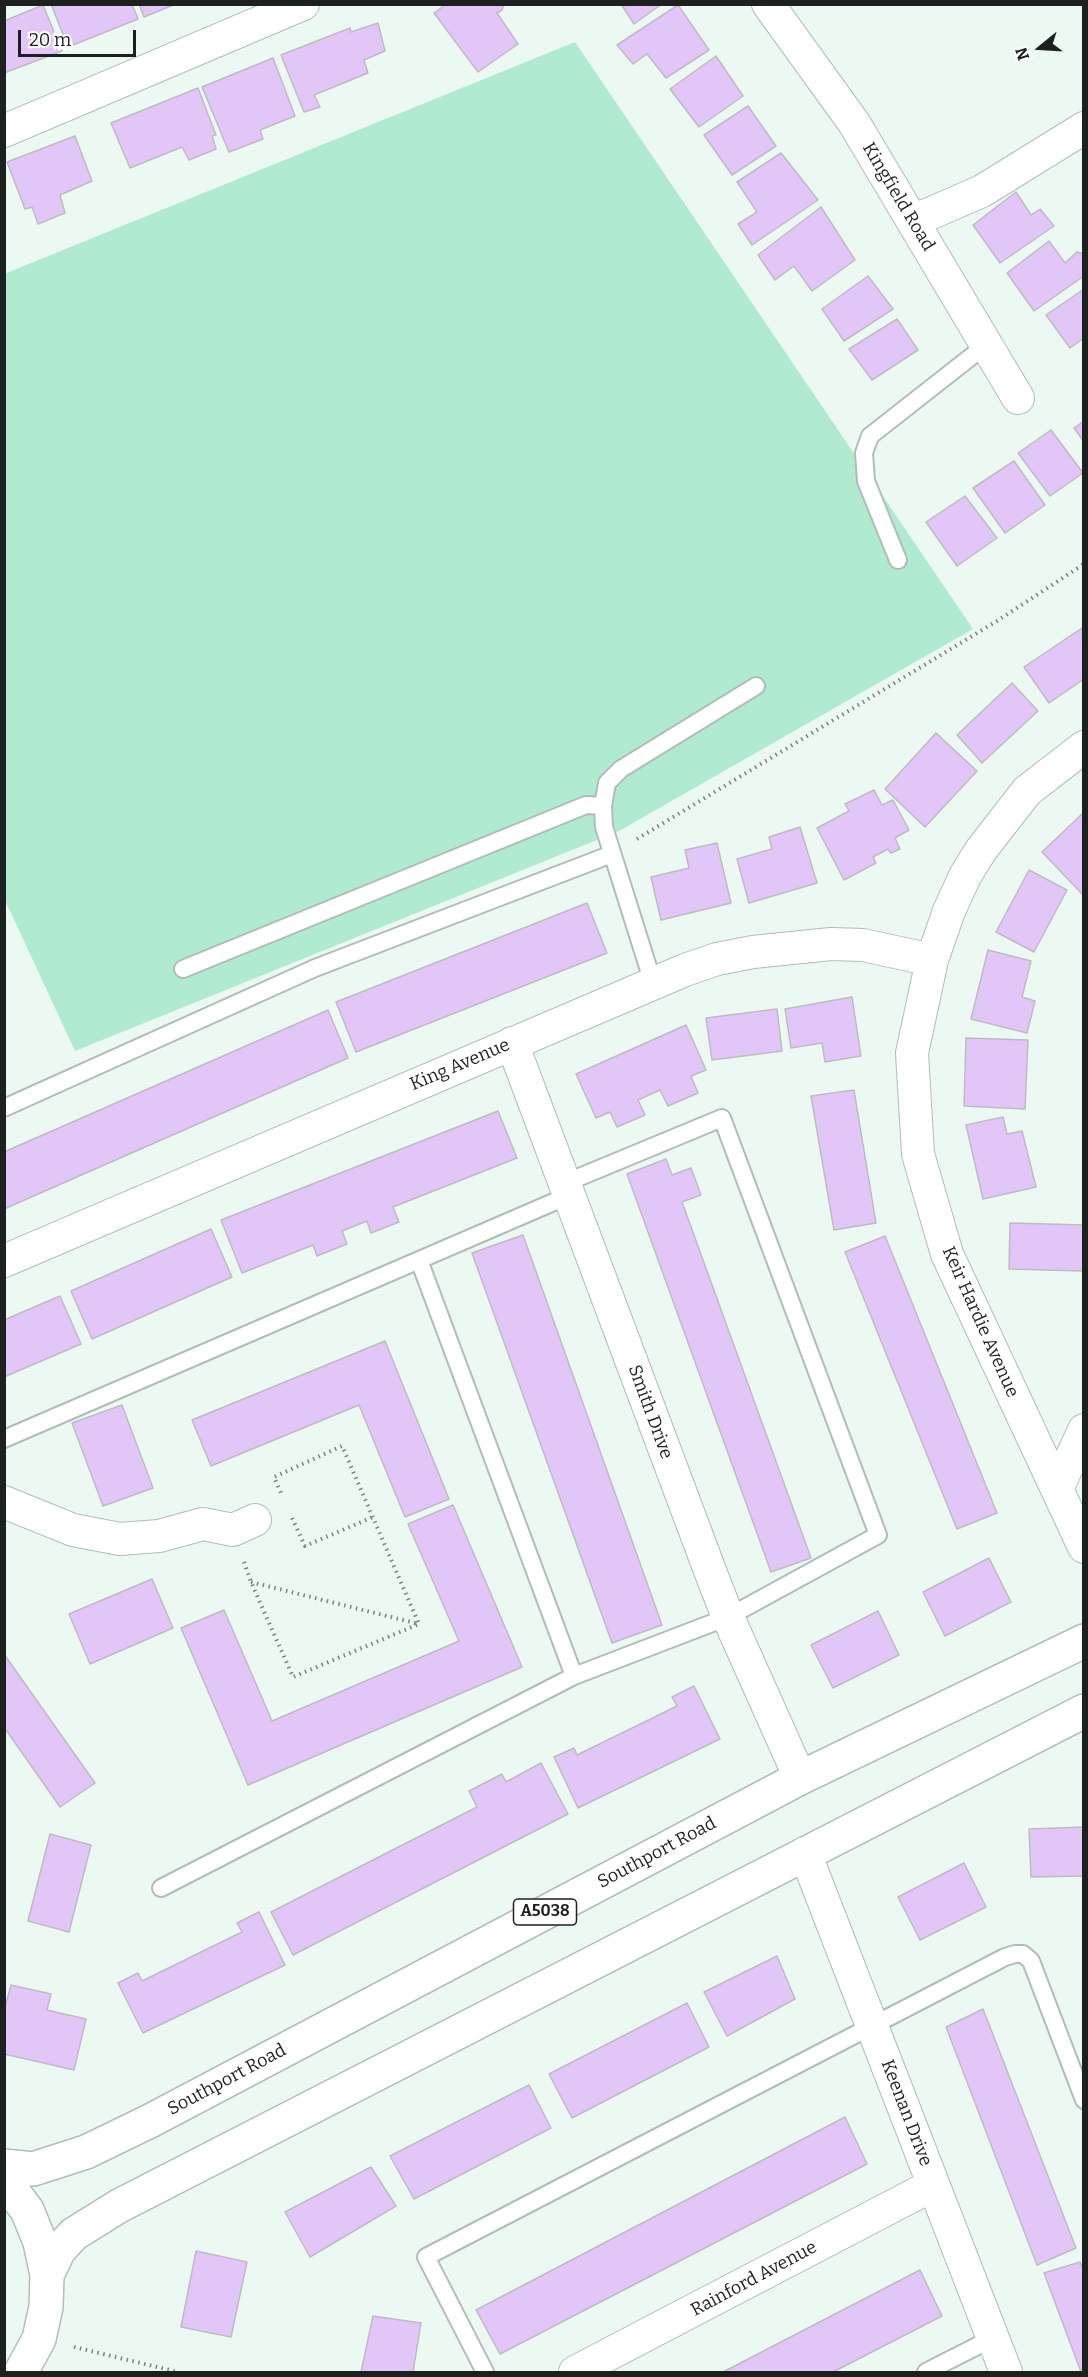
<!DOCTYPE html>
<html>
<head>
<meta charset="utf-8">
<style>
  body { margin:0 }
  #map { position:relative; width:1088px; height:2377px; overflow:hidden; background:#ecf9f3; font-family:Bitter,serif }
  canvas { display:block }
  .frame { position:absolute; inset:0; border:6px solid #1c211f; pointer-events:none }
  .north { position:absolute; left:1010px; top:18px; width:60px; height:60px; -webkit-text-stroke:4px #fff; paint-order:stroke; rotate:252deg; font-size:16px; font-weight:700; line-height:24px; text-align:center; color:#1c211f }
  .north::after { content:''; display:block; margin:auto; width:21px; height:27px; background:#1c211f; clip-path:polygon(50% 0,100% 100%,50% 72%,0 100%) }
  .scale { position:absolute; left:18px; top:30px; width:118px; height:27px; box-sizing:border-box; border:3px solid #1c211f; border-top:0; padding-left:8px; font-size:18px; line-height:21px; white-space:nowrap; color:#1c211f; -webkit-text-stroke:4px #fff; paint-order:stroke }
</style>
</head>
<body>
<div id="map">
<canvas width="1088" height="2377"></canvas>
<div class="frame"></div>
<div class="north">N</div>
<div class="scale">20 m</div>
</div>
<script>
const ctx = document.querySelector('canvas').getContext('2d');
ctx.lineJoin = 'round';
function fill(path, color) { ctx.fillStyle = color; ctx.fill(path, 'evenodd'); }
const toPath = rows => new Path2D(rows.map(r => 'M' + r).join(''));
function stroke(path, color, width, dash) { ctx.strokeStyle = color; ctx.lineWidth = width; ctx.lineCap = dash ? 'butt' : 'round'; ctx.setLineDash(dash || []); ctx.stroke(path); }
function drawText(font, color, halo, rows, align = 'center') {
  ctx.font = font + ' Bitter,serif'; ctx.lineWidth = 4.5; ctx.setLineDash([]); ctx.textBaseline = 'middle'; ctx.strokeStyle = halo; ctx.fillStyle = color; for (const [text, x, y, turn = 0] of rows) {
    ctx.save(); ctx.translate(x, y); ctx.rotate((+turn || 0) * Math.PI / 180); ctx.textAlign = isNaN(turn) ? turn : align; if (halo) ctx.strokeText(text, 0, 0); ctx.fillText(text, 0, 0); ctx.restore();
  }
}
fill(toPath([
  [575,42,973,629,619,831,75,1051,5,900,4,274]
]), '#afead1');
const building = toPath([
  [51,4,132,4,138,19,68,47,51,4],
  [139,4,176,4,144,17,139,4],
  [446,4,504,4,502,10,497,13,518,44,478,72,434,13,446,4],
  [621,4,662,4,634,24,621,4],
  [43,5,62,51,4,73,4,21,43,5],
  [678,5,709,50,666,78,647,54,633,64,617,45,678,5],
  [378,23,385,51,364,60,368,73,314,95,320,107,304,112,281,55,350,28,351,32,378,23],
  [716,56,743,96,699,127,670,89,716,56],
  [273,58,295,116,260,130,263,139,229,152,202,87,273,58],
  [198,88,216,135,212,136,216,149,189,160,182,147,130,168,111,123,198,88],
  [748,106,776,146,732,175,704,135,748,106],
  [75,136,92,181,60,195,65,213,38,224,32,207,25,209,7,162,75,136],
  [781,153,818,200,752,245,738,224,757,212,737,182,781,153],
  [1016,192,1031,215,1040,209,1054,226,1000,263,973,225,1016,192],
  [821,207,855,260,812,291,794,266,775,280,758,255,821,207],
  [1049,241,1065,263,1077,252,1084,254,1084,276,1034,311,1007,273,1049,241],
  [868,276,893,309,844,341,822,309,868,276],
  [1084,289,1084,338,1070,348,1046,315,1084,289],
  [897,319,918,350,872,380,849,349,897,319],
  [1084,421,1084,442,1074,428,1084,421],
  [1051,430,1083,473,1050,496,1018,453,1051,430],
  [1014,461,1045,505,1005,533,973,488,1014,461],
  [965,496,997,538,957,566,926,522,965,496],
  [1082,628,1084,679,1049,703,1024,667,1082,628],
  [1012,683,1038,711,982,763,957,735,1012,683],
  [936,733,977,771,925,827,885,789,936,733],
  [874,790,882,805,893,800,909,830,895,838,900,849,891,853,888,849,873,857,876,863,844,880,817,828,849,811,845,804,874,790],
  [1084,812,1084,895,1083,895,1042,852,1084,812],
  [800,827,817,883,749,903,737,859,772,849,769,837,800,827],
  [717,843,731,903,661,920,651,877,689,868,685,850,717,843],
  [1029,870,1067,890,1034,952,996,932,1029,870],
  [587,903,607,953,356,1052,336,1002,587,903],
  [988,950,1031,961,1022,997,1035,1001,1027,1033,971,1019,988,950],
  [852,997,861,1056,825,1062,822,1043,791,1048,785,1009,852,997],
  [777,1009,782,1051,712,1060,706,1018,777,1009],
  [328,1010,348,1058,4,1209,4,1152,328,1010],
  [686,1025,706,1070,691,1076,698,1093,668,1106,660,1090,638,1100,645,1115,617,1127,610,1112,596,1118,576,1074,686,1025],
  [966,1038,1028,1040,1025,1109,964,1106,966,1038],
  [854,1090,876,1223,834,1230,811,1096,854,1090],
  [498,1111,517,1158,393,1207,399,1222,371,1233,367,1221,342,1231,347,1244,317,1256,313,1245,242,1273,221,1220,498,1111],
  [1003,1117,1007,1134,1022,1131,1036,1187,983,1199,966,1125,1003,1117],
  [666,1159,672,1175,691,1168,701,1195,682,1202,811,1558,771,1572,627,1174,666,1159],
  [1010,1223,1084,1225,1084,1271,1009,1269,1010,1223],
  [211,1229,232,1277,92,1339,71,1291,211,1229],
  [523,1235,662,1625,612,1643,472,1253,523,1235],
  [885,1236,997,1513,957,1529,845,1252,885,1236],
  [60,1296,81,1344,4,1377,4,1320,60,1296],
  [385,1341,449,1499,405,1517,359,1405,211,1466,192,1420,385,1341],
  [122,1405,153,1488,103,1506,72,1423,122,1405],
  [453,1505,522,1667,248,1785,181,1628,224,1610,272,1721,459,1641,408,1524,453,1505],
  [989,1558,1011,1602,945,1636,923,1592,989,1558],
  [152,1579,173,1628,90,1664,69,1614,152,1579],
  [878,1611,899,1655,833,1688,811,1645,878,1611],
  [4,1654,95,1783,60,1807,4,1727,4,1654],
  [694,1686,720,1739,578,1808,554,1757,574,1748,577,1755,677,1706,672,1697,694,1686],
  [541,1763,568,1814,293,1955,271,1912,477,1807,469,1791,502,1774,506,1782,541,1763],
  [1084,1827,1084,1876,1031,1877,1029,1829,1084,1827],
  [50,1834,91,1845,69,1932,28,1921,50,1834],
  [964,1863,986,1907,920,1940,898,1897,964,1863],
  [259,1912,285,1965,143,2033,118,1983,138,1973,142,1981,242,1932,237,1923,259,1912],
  [777,1956,795,1999,727,2036,704,1992,777,1956],
  [11,1985,51,1994,47,2010,86,2019,74,2070,4,2054,4,2011,11,1985],
  [687,2003,709,2047,572,2118,549,2074,687,2003],
  [983,2009,1076,2248,1037,2265,946,2027,983,2009],
  [529,2085,551,2128,414,2199,390,2156,529,2085],
  [845,2117,867,2164,500,2354,476,2310,845,2117],
  [371,2167,396,2206,310,2257,285,2212,371,2167],
  [196,2251,247,2262,231,2337,181,2327,196,2251],
  [1080,2262,1084,2271,1084,2372,1081,2372,1044,2273,1080,2262],
  [920,2270,942,2316,833,2372,723,2372,920,2270],
  [373,2316,421,2323,413,2372,361,2372,373,2316]
]);
fill(building, '#e3c6f8');
stroke(building, '#c0bac4', 1.5);
const lane = toPath([
  [898,560,866,481,864,453,870,436,986,345],
  [183,969,586,805,603,806],
  [653,983,604,827,603,806,607,783,621,769,756,686],
  [4,1108,315,968,612,854],
  [419,1260,574,1676],
  [4,1439,570,1195],
  [161,1888,574,1676,728,1617,878,1535,722,1118,565,1183],
  [485,2372,426,2257,1005,1957,1015,1954,1023,1954,1031,1961,1084,2100],
  [926,2372,993,2338]
]);
const street = toPath([
  [768,4,854,123,1018,398],
  [4,131,303,4],
  [913,221,982,191,1084,128],
  [1084,747,1027,791,981,850,965,876,949,911,932,960,912,1053,918,1154,947,1254,1084,1547],
  [512,1043,712,1576,728,1617,800,1778],
  [4,1261,685,970,717,959,753,952,831,944,863,945,932,960],
  [1057,1489,1084,1430],
  [4,1502,73,1530,120,1539,159,1536,203,1524,233,1530,255,1520],
  [805,1853,1006,2372],
  [575,2372,933,2185]
]);
const primary = toPath([
  [4,2166,33,2169,86,2152,150,2121,800,1778,1084,1641],
  [4,2180,27,2210,40,2242,47,2275,46,2307,39,2339,21,2372],
  [47,2275,59,2250,74,2234,119,2206,1084,1711]
]);
stroke(lane, '#b1bdb8', 20);
stroke(street, '#b1bdb8', 34);
stroke(primary, '#b1bdb8', 36);
stroke(toPath([
  [637,839,997,621,1084,564],
  [292,1518,305,1546,373,1517],
  [244,1562,251,1582,293,1677,419,1624,342,1446,274,1477,282,1495],
  [251,1582,419,1624],
  [74,2347,178,2372]
]), '#7a837f', 4, [1.5, 4.5]);
stroke(lane, '#fff', 16);
stroke(street, '#fff', 32);
stroke(primary, '#fff', 33);
for (const [x, y, w] of [
  [545,1912,63]
]) { const box = new Path2D(); box.roundRect(x - w / 2, y - 13, w, 26, 4.5); ctx.fillStyle = '#fff'; ctx.fill(box); stroke(box, '#1c211f', 1.5); }
drawText('bold 16px', '#1c211f', null, [
  ["A5038",545,1912]
]);
drawText('18px', '#1c211f', '#fff', [
  ["Kingfield Road",898,197,59],
  ["King Avenue",460,1065,-23],
  ["Keir Hardie Avenue",980,1322,66],
  ["Smith Drive",650,1412,70],
  ["Southport Road",657,1853,-28],
  ["Southport Road",227,2080,-28],
  ["Keenan Drive",906,2113,69],
  ["Rainford Avenue",754,2279,-28]
]);
</script>
</body>
</html>
